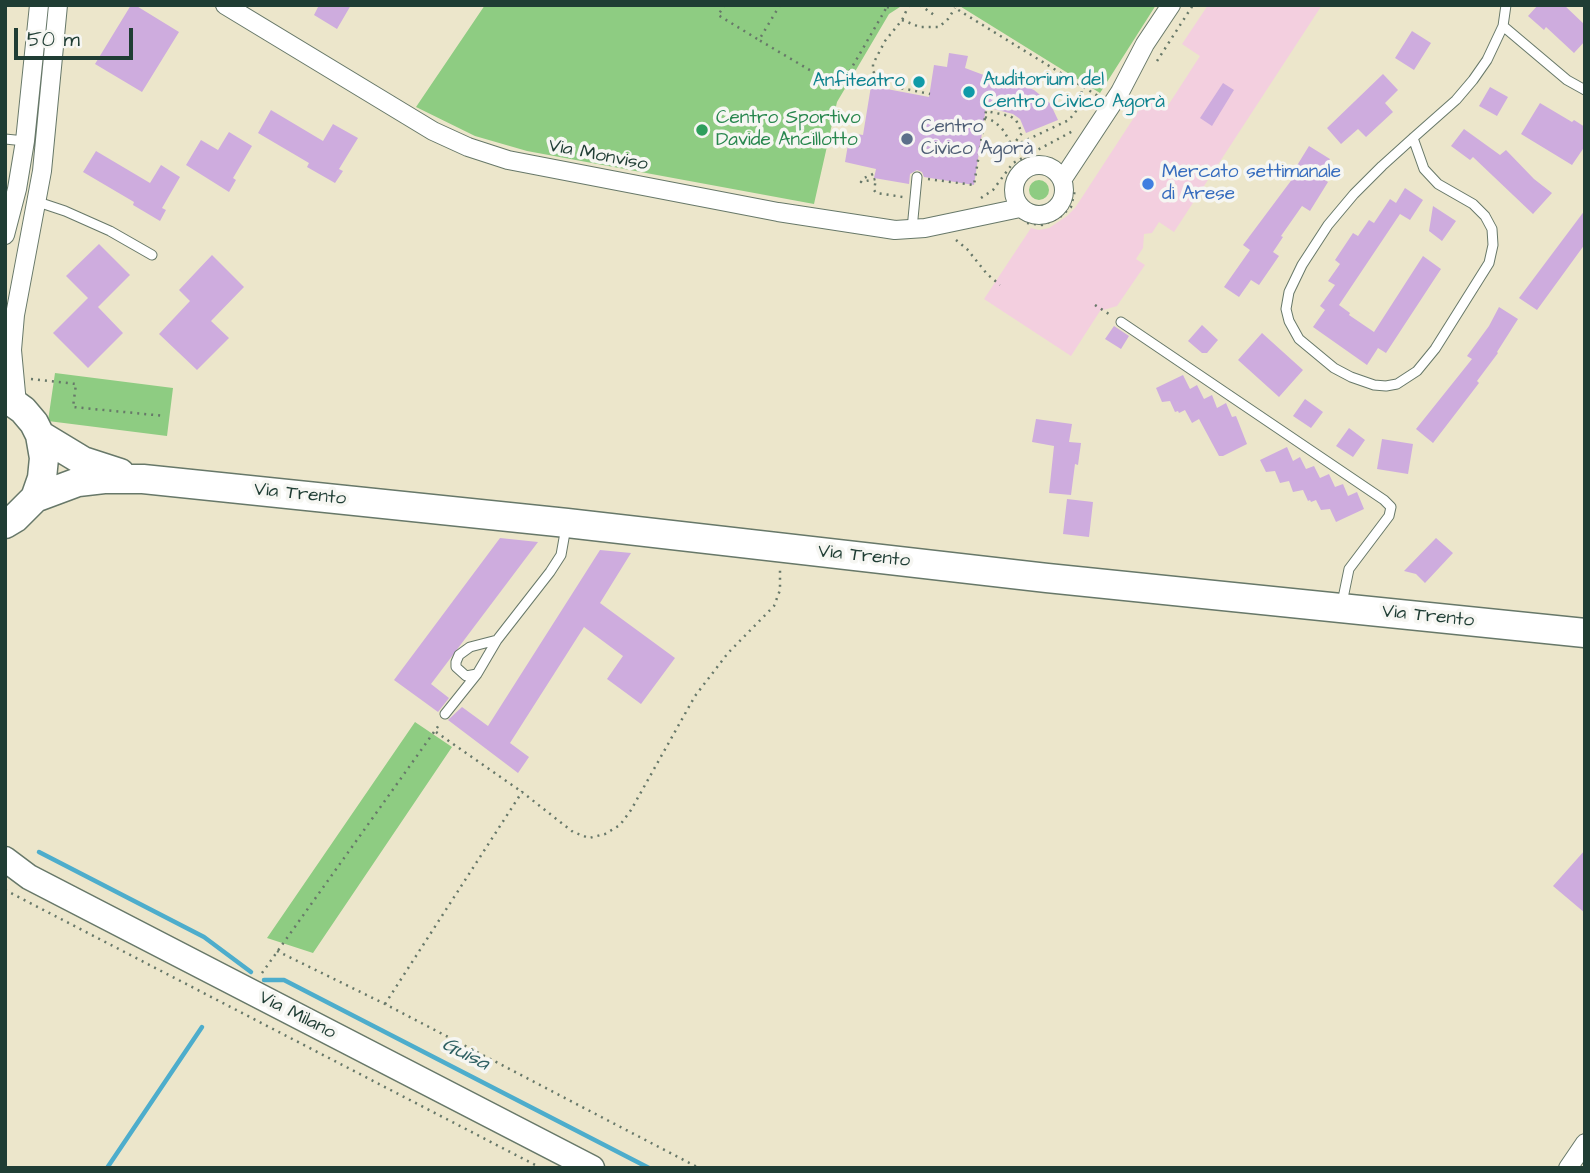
<!DOCTYPE html>
<html>
<head>
<meta charset="utf-8">
<style>
  body { margin:0 }
  #map { position:relative; width:1590px; height:1173px; overflow:hidden; background:#ece6cb; font-family:"Architects Daughter",sans-serif }
  canvas { display:block }
  .frame { position:absolute; inset:0; border:7px solid #1f3d34; pointer-events:none }
  .scale { position:absolute; left:14px; top:28px; width:119px; height:32px; box-sizing:border-box; border:4px solid #1f3d34; border-top:0; padding-left:9px; font-size:21px; line-height:24px; white-space:nowrap; color:#1f3d34; -webkit-text-stroke:5px #f6f6f2; paint-order:stroke }
</style>
</head>
<body>
<div id="map">
<canvas width="1590" height="1173"></canvas>
<div class="frame"></div>
<div class="scale">50 m</div>
</div>
<script>
const ctx = document.querySelector('canvas').getContext('2d');
ctx.lineJoin = 'round';
function fill(path, color) { ctx.fillStyle = color; ctx.fill(path, 'evenodd'); }
const toPath = rows => new Path2D(rows.map(r => 'M' + r).join(''));
function stroke(path, color, width, dash) { ctx.strokeStyle = color; ctx.lineWidth = width; ctx.lineCap = dash ? 'butt' : 'round'; ctx.setLineDash(dash || []); ctx.stroke(path); }
function drawText(font, color, halo, rows, align = 'center') {
  ctx.font = font + ' "Architects Daughter",sans-serif'; ctx.lineWidth = 7; ctx.setLineDash([]); ctx.textBaseline = 'middle'; ctx.strokeStyle = halo; ctx.fillStyle = color; for (const [text, x, y, turn = 0] of rows) {
    ctx.save(); ctx.translate(x, y); ctx.rotate((+turn || 0) * Math.PI / 180); ctx.textAlign = isNaN(turn) ? turn : align; if (halo) ctx.strokeText(text, 0, 0); ctx.fillText(text, 0, 0); ctx.restore();
  }
}
fill(toPath([
  [1208,5,1322,5,1174,232,1159,222,1152,233,1144,234,1143,248,1136,259,1145,265,1117,306,1100,311,1071,356,984,299,1031,228,1039,230,1049,228,1067,216,1075,208,1148,96,1167,107,1200,56,1182,44]
]), '#f3cfdf');
fill(toPath([
  [485,5,903,5,889,14,837,102,814,204,527,151,475,136,416,107],
  [958,5,1156,5,1100,93],
  '1029 190a10 10 0 1 1 20 0a10 10 0 1 1-20 0Z',
  [55,373,173,388,167,436,48,421],
  [415,722,452,747,313,953,267,938]
]), '#8ecc82');
stroke(toPath([
  [39,852,204,937,251,972],
  [264,980,284,980,649,1168],
  [107,1168,202,1027]
]), '#4dadcc', 4.5);
fill(toPath([
  [131,5,135,5,179,32,142,92,95,64],
  [319,5,351,5,337,29,314,15],
  [1538,5,1564,5,1585,25,1585,41,1574,53,1546,27,1544,30,1528,16],
  [1412,31,1431,43,1414,70,1395,58],
  [949,53,968,56,965,68,989,77,1014,81,1034,90,1050,103,1058,120,1026,133,1020,119,1013,114,986,107,974,185,924,177,922,172,917,170,910,174,909,184,874,178,876,169,845,162,850,133,863,135,871,86,929,97,934,65,947,67],
  [1383,74,1398,90,1385,103,1393,112,1366,137,1358,129,1341,144,1327,128],
  [1223,83,1234,90,1212,126,1200,118],
  [1490,87,1508,97,1497,116,1479,106],
  [1540,103,1572,122,1574,120,1585,127,1585,146,1572,165,1521,134],
  [271,110,323,141,333,124,358,138,339,169,343,171,335,183,307,167,309,163,258,133],
  [1464,129,1500,155,1506,150,1534,179,1552,193,1533,214,1473,157,1470,160,1451,146],
  [229,132,252,146,233,178,236,180,229,192,186,165,201,140,218,150],
  [1309,146,1330,159,1319,176,1328,182,1310,211,1302,206,1281,236,1283,237,1273,252,1279,256,1259,285,1251,280,1239,297,1224,287,1250,250,1243,245,1296,174,1293,172],
  [96,151,150,183,161,165,180,177,162,208,166,210,160,221,133,205,134,202,83,172],
  [1405,188,1423,200,1410,220,1400,214,1339,305,1350,313,1349,315,1374,332,1423,256,1441,269,1386,353,1378,348,1367,365,1313,327,1325,310,1320,306,1335,285,1328,281,1340,264,1335,260,1353,233,1358,236,1369,220,1374,223,1390,199,1396,203],
  [1433,206,1456,221,1442,241,1429,231],
  [1585,210,1585,244,1537,310,1519,298],
  [99,244,130,275,98,307,123,333,88,368,53,333,88,298,66,276],
  [212,255,244,287,211,321,229,338,197,370,159,334,190,301,179,290],
  [1499,307,1518,319,1497,352,1498,353,1477,381,1479,383,1433,443,1416,429,1472,359,1467,356,1489,326],
  [1202,325,1218,340,1207,353,1202,353,1188,341],
  [1114,326,1129,336,1121,349,1105,339],
  [1262,333,1303,370,1279,397,1238,360],
  [1183,375,1190,389,1197,385,1204,399,1212,395,1217,408,1226,403,1232,417,1236,416,1247,444,1223,456,1219,456,1199,419,1192,423,1185,410,1179,413,1178,411,1175,412,1170,401,1162,402,1156,388],
  [1305,399,1323,412,1311,428,1293,416],
  [1036,419,1072,424,1069,442,1081,443,1078,465,1075,464,1071,495,1049,493,1054,446,1032,442],
  [1349,428,1365,440,1353,457,1336,446],
  [1382,439,1413,444,1408,474,1377,469],
  [1287,447,1293,461,1300,457,1306,469,1314,466,1320,478,1329,474,1335,487,1343,484,1348,496,1357,492,1364,509,1336,522,1330,509,1321,510,1316,500,1311,502,1310,500,1308,501,1303,490,1293,492,1289,481,1280,483,1275,471,1266,472,1260,460],
  [1067,499,1093,502,1089,537,1063,534],
  [500,538,538,542,431,684,449,698,438,712,394,680],
  [1436,538,1453,553,1425,583,1416,574,1404,571],
  [600,550,631,553,600,603,675,658,641,704,607,679,623,656,584,627,510,743,529,757,518,773,448,720,462,707,488,726],
  [1585,850,1585,913,1553,886]
]), '#ceacde');
const lane = toPath([
  [1503,26,1567,80,1585,90],
  [1413,138,1424,169,1438,184,1473,204,1485,216,1492,229,1493,245,1489,263,1435,349,1417,371,1397,384,1386,386,1374,385,1351,377,1334,368,1299,339,1289,321,1286,309,1289,292,1302,265,1328,225,1354,194,1382,166,1413,138,1456,100,1473,80,1487,60,1503,26,1506,5],
  [5,139,25,141],
  [38,202,65,211,110,231,152,255],
  [912,229,917,177],
  [1121,322,1384,500,1391,507,1389,516,1349,569,1342,603],
  [477,674,466,676,456,667,456,662,459,655,470,647,497,640],
  [445,714,477,674,497,640,550,572,561,555,566,527]
]);
const street = toPath([
  [225,5,433,131,468,147,508,160,778,212,895,230,925,228,1020,208],
  '1014 190a25 25 0 1 1 50 0a25 25 0 1 1-50 0Z',
  [1062,180,1120,92,1145,44,1171,5],
  [5,235,17,189,25,141,39,5],
  [17,404,12,350,15,315,42,171,58,5],
  [1568,1168,1585,1143]
]);
const secondary = toPath([
  [5,859,29,877,592,1168]
]);
const primary = toPath([
  [5,397,23,410,34,423,40,435,44,458,42,478,35,498,15,518,5,524],
  [40,435,83,461,120,473],
  [35,498,78,482,104,479,143,479,567,523,1047,578,1585,633]
]);
stroke(lane, '#677869', 11);
stroke(street, '#677869', 20);
stroke(secondary, '#677869', 27);
stroke(primary, '#677869', 31);
stroke(toPath([
  [725,5,718,15,759,40],
  [780,5,759,40,840,88,888,5],
  [909,5,902,20,885,41,873,64,873,71,880,82,886,85,930,94],
  [920,5,934,15],
  [956,5,955,8,1098,96],
  [887,7,891,8,895,5],
  [902,20,920,27,939,27,948,19,955,8],
  [1157,61,1193,5],
  [985,117,995,122,1004,131,1019,159],
  [980,152,1020,143,1069,120,1080,106,1082,86],
  [873,174,862,179,861,182,876,179,874,190,876,193,903,197],
  [928,179,974,185,986,111,1010,116,1016,120,1022,133,1013,145],
  [981,198,993,190,1013,163,1073,131],
  [1027,223,1042,225,1059,218,1071,207,1075,190],
  [956,240,967,249,987,274,1000,285],
  [1095,305,1112,316],
  [31,379,76,384,73,407,165,416],
  [436,732,522,792],
  [5,890,541,1168],
  [277,951,385,1004,699,1168],
  [262,973,439,725],
  [385,1004,522,792,573,832,589,838,605,834,620,825,631,810,695,696,728,653,774,606,780,590,780,569]
]), '#677869', 2.5, [2, 5]);
stroke(lane, '#fff', 9);
stroke(street, '#fff', 18);
stroke(secondary, '#fff', 24);
stroke(primary, '#fff', 28);
for (const [x, y, r, color] of [
  [919,82,7,"#0f9aa8"],
  [969,92,7,"#0f9aa8"],
  [702,130,7,"#2e9e5b"],
  [907,139,7,"#5c6f8a"],
  [1148,184,7,"#3f7fe0"]
]) { const dot = new Path2D(); dot.arc(x, y, r, 0, 2 * Math.PI); ctx.fillStyle = color; ctx.fill(dot); stroke(dot, '#f6f6f2', 2.5); }
drawText('19px', '#0d838f', '#f6f6f2', [
  ["Auditorium del",983,81],
  ["Centro Civico Agorà",983,103],
  ["Anfiteatro",905,82,"right"]
], 'left');
drawText('19px', '#27864d', '#f6f6f2', [
  ["Centro Sportivo",716,119],
  ["Davide Ancillotto",716,141]
], 'left');
drawText('19px', '#4e5e75', '#f6f6f2', [
  ["Centro",921,128],
  ["Civico Agorà",921,150]
], 'left');
drawText('19px', '#1f3d34', '#f6f6f2', [
  ["Via Monviso",598,156,11],
  ["Via Trento",300,495,6],
  ["Via Trento",864,557,6],
  ["Via Trento",1428,617,6],
  ["Via Milano",297,1016,27]
]);
drawText('19px', '#366cbe', '#f6f6f2', [
  ["Mercato settimanale",1162,173],
  ["di Arese",1162,195]
], 'left');
drawText('italic 21px', '#2d5f62', '#f6f6f2', [
  ["Guisa",465,1055,27]
]);
</script>
</body>
</html>
